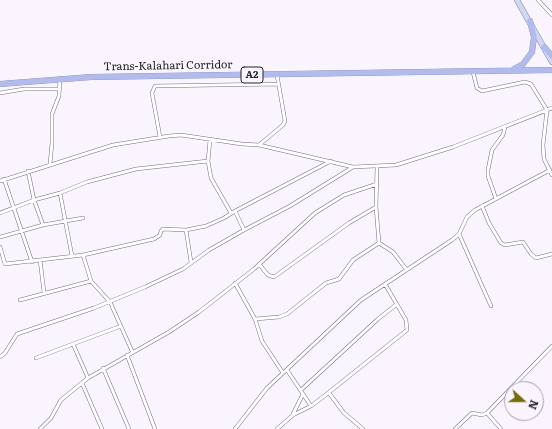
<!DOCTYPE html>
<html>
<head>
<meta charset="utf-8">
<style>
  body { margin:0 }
  #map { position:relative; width:552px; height:429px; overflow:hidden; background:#f9f4fe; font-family:Literata,serif }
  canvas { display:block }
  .north { position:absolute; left:504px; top:381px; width:40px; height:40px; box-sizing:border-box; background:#f9f4fe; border:1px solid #a4a0a8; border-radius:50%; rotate:111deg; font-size:11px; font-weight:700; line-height:16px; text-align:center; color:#242226 }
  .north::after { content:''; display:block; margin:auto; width:14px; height:18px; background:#746d09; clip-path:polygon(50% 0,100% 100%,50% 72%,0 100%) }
</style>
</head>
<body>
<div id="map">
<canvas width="552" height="429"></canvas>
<div class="north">N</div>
</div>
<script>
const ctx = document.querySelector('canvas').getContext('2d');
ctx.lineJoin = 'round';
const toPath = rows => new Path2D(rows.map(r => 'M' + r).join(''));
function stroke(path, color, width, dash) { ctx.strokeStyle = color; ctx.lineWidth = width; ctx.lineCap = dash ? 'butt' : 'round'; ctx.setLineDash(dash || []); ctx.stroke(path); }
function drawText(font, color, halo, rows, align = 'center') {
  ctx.font = font + ' Literata,serif'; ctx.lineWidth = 3.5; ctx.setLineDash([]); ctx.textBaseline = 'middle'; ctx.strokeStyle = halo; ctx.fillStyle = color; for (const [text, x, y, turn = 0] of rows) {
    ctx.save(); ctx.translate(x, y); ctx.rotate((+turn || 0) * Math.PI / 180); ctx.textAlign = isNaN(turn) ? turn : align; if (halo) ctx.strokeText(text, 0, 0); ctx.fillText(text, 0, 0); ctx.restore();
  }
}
const street = toPath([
  [538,0,552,15],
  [473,72,477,88,482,91,525,82,531,84,547,110,543,145,544,159,552,175],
  [0,93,24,89,60,89],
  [160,137,152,93,155,86,278,84],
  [210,140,208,161,211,178,231,213],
  [259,145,283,125,285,121,277,75],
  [50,164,52,143,52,114,59,96,60,78],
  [377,167,376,207,379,243,393,252,406,269],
  [28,171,34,200,43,225],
  [4,179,32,262],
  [0,181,113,145,169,136,181,135,242,144,259,145,353,167,396,165,453,147,552,108],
  [60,193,72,256],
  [496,199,488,176,488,170,492,150,503,135,505,127],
  [482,206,489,223,501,243,505,245,523,242,531,254,536,258,552,254],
  [0,213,34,200,60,193,87,182,136,169,208,161],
  [186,230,191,262],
  [244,230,290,206,353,167],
  [459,234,491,306],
  [0,237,43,225,83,218],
  [0,247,5,264,83,255,154,239,160,235,161,231,163,229,186,230,206,226,224,218,235,211],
  [40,260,44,292],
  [259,264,268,275,274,277,349,223,376,207],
  [91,281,110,302,132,351],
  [235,283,255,319,279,317,287,314,326,283,339,279,353,260,379,243],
  [20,300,91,281,83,255],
  [255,319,262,341,283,373],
  [127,355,155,429],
  [0,357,5,353,17,334,94,308,145,287,183,269,209,250,244,230,235,211,331,161],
  [36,358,73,344],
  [103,368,129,429],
  [287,370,311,406],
  [88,378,73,344,121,326],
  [82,383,102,429],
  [301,390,378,319,397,304],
  [329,393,344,413,363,429],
  [293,414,303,394],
  [40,429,51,418,61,400,88,378,169,332,199,312,254,269,315,213,344,195,377,184],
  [235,429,267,388,361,300,452,240,459,234,467,217,475,210,550,170],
  [277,429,293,415,311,406,323,397,407,330,406,320,385,284],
  [455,429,472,413,482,415,487,413],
  [501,429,487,413,552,346]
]);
const primary = toPath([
  [517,0,552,62]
]);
const highway = toPath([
  [544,47,552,56],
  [514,69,523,64,532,52,534,37,530,21],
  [0,84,91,77,552,70]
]);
stroke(street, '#736e78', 4);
stroke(primary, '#8085a7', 6);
stroke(highway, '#8085a7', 6);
stroke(street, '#fff', 3);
stroke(primary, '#d1d6f4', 5);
stroke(highway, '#b2bbed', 5.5);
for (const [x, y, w] of [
  [252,75,22]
]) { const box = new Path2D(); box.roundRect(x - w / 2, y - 8, w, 16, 3); ctx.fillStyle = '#f9f4fe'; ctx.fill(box); stroke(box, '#242226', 1); }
drawText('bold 10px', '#242226', null, [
  ["A2",252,75]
]);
drawText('11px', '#242226', '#f9f4fe', [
  ["Trans-Kalahari Corridor",168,66,-1]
]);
</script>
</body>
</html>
